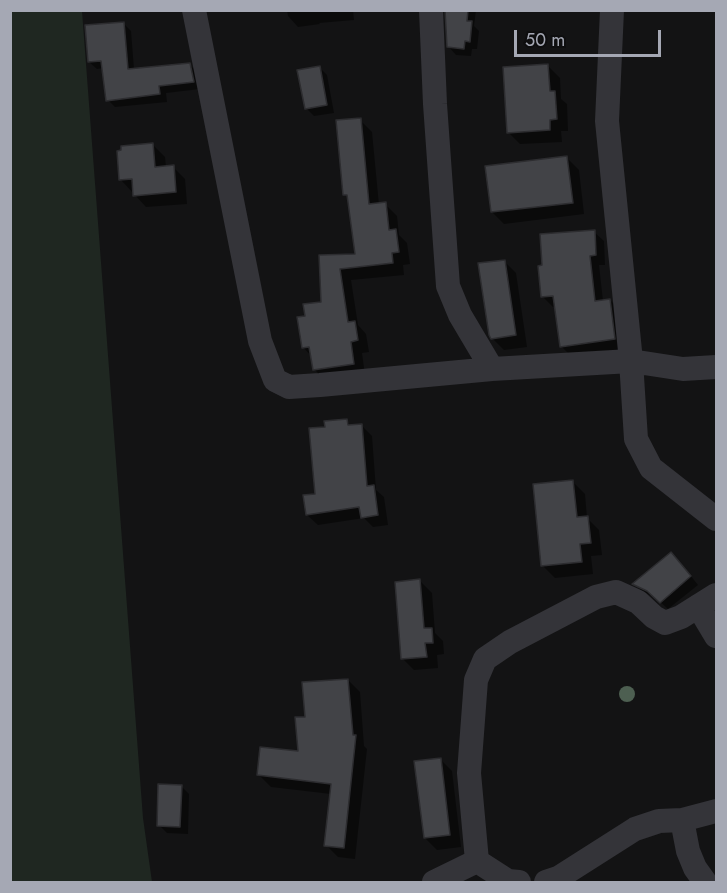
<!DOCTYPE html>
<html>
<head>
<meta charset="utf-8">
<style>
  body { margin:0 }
  #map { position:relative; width:727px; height:893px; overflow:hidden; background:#131314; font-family:Jost,sans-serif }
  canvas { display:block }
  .frame { position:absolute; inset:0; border:12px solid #a5a8b4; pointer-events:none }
  .scale { position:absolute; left:514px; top:30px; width:147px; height:27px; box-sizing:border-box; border:3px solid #a5a8b4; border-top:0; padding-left:8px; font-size:18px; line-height:21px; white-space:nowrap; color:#a5a8b4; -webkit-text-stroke:4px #0e0e0f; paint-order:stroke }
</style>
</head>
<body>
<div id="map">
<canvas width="727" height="893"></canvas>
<div class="frame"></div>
<div class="scale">50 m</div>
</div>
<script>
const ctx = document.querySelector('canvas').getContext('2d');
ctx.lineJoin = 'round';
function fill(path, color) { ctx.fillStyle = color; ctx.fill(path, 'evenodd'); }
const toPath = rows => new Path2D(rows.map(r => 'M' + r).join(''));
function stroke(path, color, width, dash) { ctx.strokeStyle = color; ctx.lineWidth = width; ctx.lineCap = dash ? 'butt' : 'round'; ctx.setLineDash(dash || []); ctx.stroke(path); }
fill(toPath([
  [10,11,82,11,143,818,152,882,11,882]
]), '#1f2721');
fill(toPath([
  [287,10,353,10,354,20,319,23,320,24,298,27,288,16],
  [446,10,476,10,474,26,479,31,477,49,472,49,471,56,456,55,448,46],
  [123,23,131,31,134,69,189,64,197,72,200,89,166,93,167,102,115,107,108,100,104,68,97,69,89,62],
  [548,66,560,78,561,99,567,104,568,131,561,131,562,142,520,144,508,132],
  [319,67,327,75,334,113,314,116,306,108],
  [360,120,372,132,379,205,385,204,397,216,399,235,407,243,410,264,403,265,404,275,351,280,358,325,366,334,369,352,362,353,365,375,326,381,314,369,312,357,303,347,306,317,322,303,320,257,356,256,349,199,345,194],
  [153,145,165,157,166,167,173,167,185,179,187,204,146,207,121,180],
  [567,158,579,170,584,214,504,224,492,212],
  [594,232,604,241,605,265,599,265,603,301,610,300,620,310,624,349,571,356,561,346,555,306,553,307,543,297],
  [504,261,516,273,527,347,504,350,492,338],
  [346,420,352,427,362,426,372,436,376,490,384,497,388,525,373,527,364,518,318,525,307,515,316,495,326,429],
  [573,482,585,494,587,518,599,530,602,555,591,556,593,574,555,578,543,566],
  [679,561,698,585,668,609,657,599,642,591,635,584],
  [420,581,432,593,435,633,443,641,444,654,437,655,438,668,414,670,402,658],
  [348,680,360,692,364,746,367,749,355,859,338,857,326,845,331,794,271,787,259,775,300,753,307,718],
  [440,759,452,771,461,847,437,850,425,838],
  [181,786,189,794,188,834,167,833,159,825]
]), '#0007');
const building = toPath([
  [445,10,468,10,467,21,472,21,470,42,465,41,464,49,447,47,445,10],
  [124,22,128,69,190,63,194,82,159,86,160,94,106,101,101,61,88,62,85,25,124,22],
  [548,64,550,91,555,91,557,119,550,120,550,130,507,133,503,67,548,64],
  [320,66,327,105,305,109,297,70,320,66],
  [361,118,369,204,386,202,389,230,396,229,399,252,392,253,393,263,340,269,348,322,355,321,358,340,351,342,354,364,313,370,309,347,302,348,297,317,305,316,303,304,321,302,319,255,355,254,347,195,343,195,336,120,361,118],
  [153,143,155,167,174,165,176,192,133,196,132,179,119,180,117,151,121,150,121,146,153,143],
  [567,156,573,203,491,212,485,166,567,156],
  [595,230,596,255,590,256,595,301,610,299,615,339,560,347,553,296,541,297,538,266,542,265,540,234,595,230],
  [505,260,516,335,491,339,489,335,478,263,505,260],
  [347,419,348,425,362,424,367,486,374,485,378,515,361,518,359,507,306,515,303,495,315,494,309,428,325,427,324,421,347,419],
  [573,480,577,517,588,516,591,543,580,544,582,562,541,566,533,484,573,480],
  [671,552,691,576,660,603,647,591,632,584,671,552],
  [420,579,424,628,432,628,433,643,425,643,427,657,401,659,395,582,420,579],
  [348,679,353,735,356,735,344,848,324,846,331,784,257,775,260,747,298,751,295,717,305,717,302,682,348,679],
  [441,758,450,835,424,838,414,761,441,758],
  [158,784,182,785,180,827,157,826,158,784]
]);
fill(building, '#424347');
stroke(building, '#2d2d30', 1.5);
stroke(toPath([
  [194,10,260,341,275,380,289,387,320,385,492,369,631,361,683,369,716,367],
  [431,10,435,104,448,286,460,315,492,369],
  [612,10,607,121,631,361,636,439,651,468,716,519],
  [698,606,716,636],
  [682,820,688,851,695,868,705,882],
  [477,861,469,773,476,680,485,659,510,642,596,597,616,592,638,602,654,617,665,623,681,617,716,595],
  [477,861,508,881,519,882],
  [434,882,477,861],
  [546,882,558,878,635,829,659,821,682,820,716,811]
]), '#343439', 24);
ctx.fillStyle = '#4d5f51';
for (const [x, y] of [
  [627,694]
]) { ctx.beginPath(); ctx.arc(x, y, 8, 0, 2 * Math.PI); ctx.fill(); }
</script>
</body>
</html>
